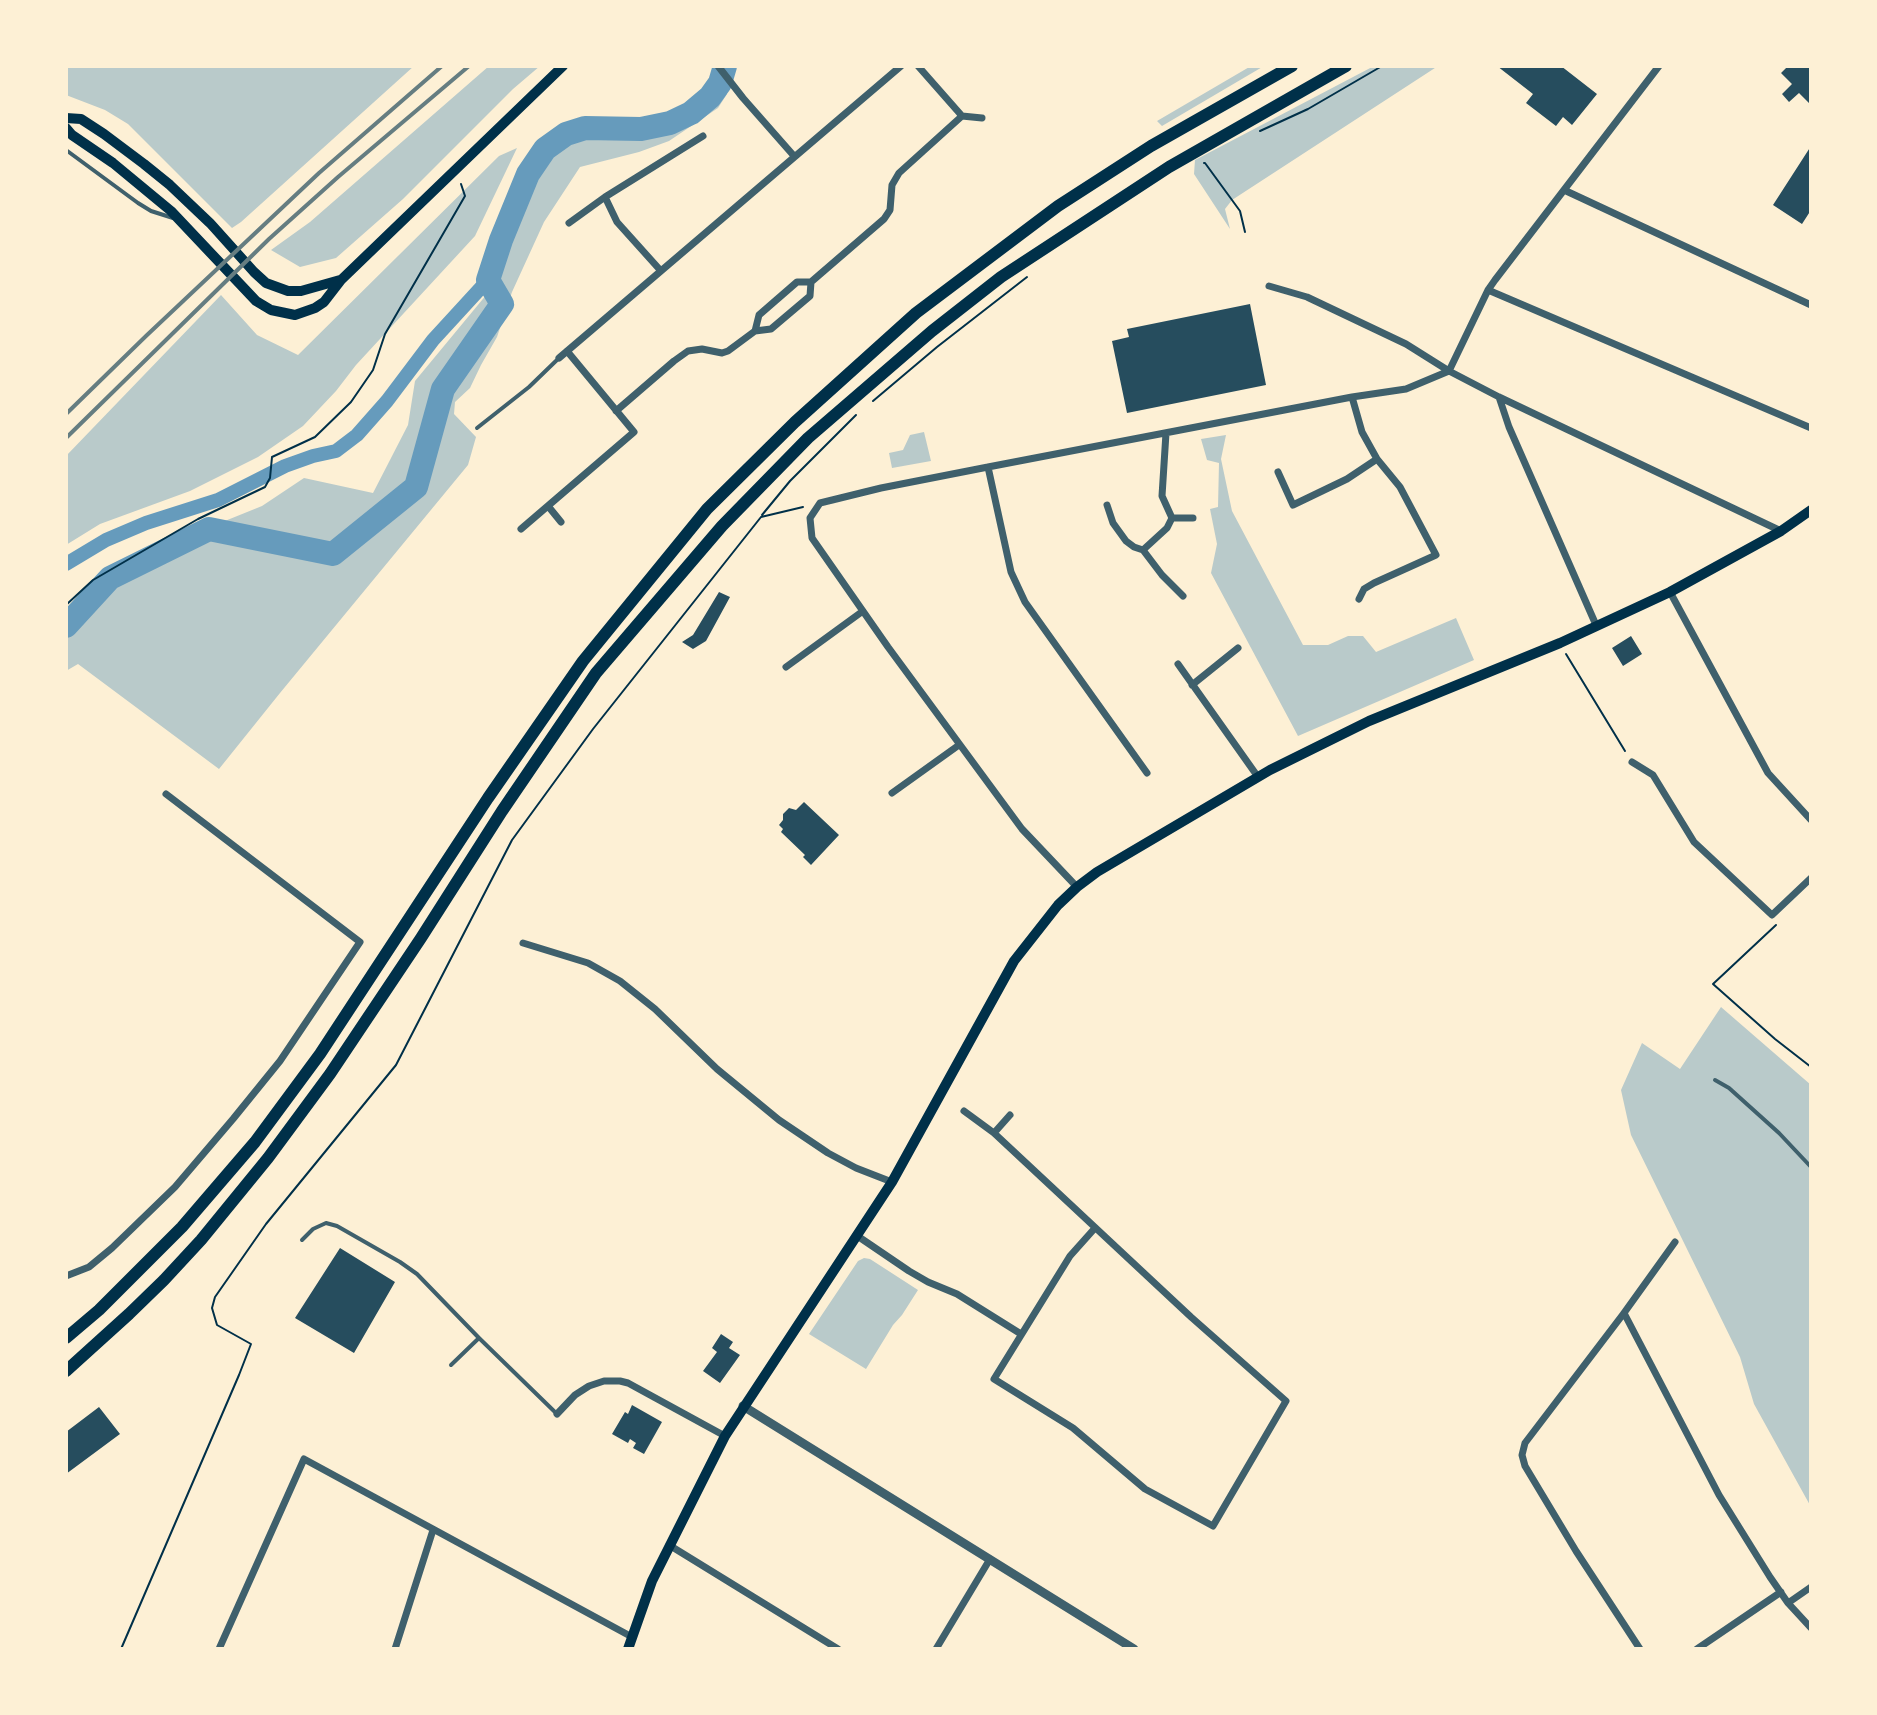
<!DOCTYPE html>
<html>
<head>
<meta charset="utf-8">
<style>
  body { margin:0 }
  #map { position:relative; width:1877px; height:1715px; overflow:hidden; background:#fdf0d5; font-family:"PT Sans",sans-serif }
  canvas { display:block }
  .frame { position:absolute; inset:0; border:68px solid #fdf0d5; pointer-events:none }
</style>
</head>
<body>
<div id="map">
<canvas width="1877" height="1715"></canvas>
<div class="frame"></div>
</div>
<script>
const ctx = document.querySelector('canvas').getContext('2d');
ctx.lineJoin = 'round';
function fill(path, color) { ctx.fillStyle = color; ctx.fill(path, 'evenodd'); }
const toPath = rows => new Path2D(rows.map(r => 'M' + r).join(''));
function stroke(path, color, width, dash) { ctx.strokeStyle = color; ctx.lineWidth = width; ctx.lineCap = dash ? 'butt' : 'round'; ctx.setLineDash(dash || []); ctx.stroke(path); }
fill(toPath([
  [66,66,414,66,241,222,232,228,128,124,105,110,66,95],
  [489,66,540,66,513,89,403,199,336,258,300,267,271,250,310,222],
  [1251,66,1264,66,1162,126,1157,121],
  [1374,66,1438,66,1232,200,1225,209,1230,229,1194,174,1195,160],
  [722,91,727,94,718,108,669,141,639,152,580,167,544,222,512,292,497,337,481,365,470,388,455,402,454,414,476,437,468,465,280,693,219,769,78,664,66,671,66,619,98,589,205,529,262,506,304,478,373,493,408,425,415,381,487,294,520,210,549,157,584,136,636,136,683,126],
  [517,148,475,236,356,365,336,391,303,426,258,457,190,491,100,524,66,545,66,456,221,295,257,335,298,355,499,156],
  [924,432,931,461,892,468,889,453,903,450,910,435],
  [1226,435,1221,459,1232,511,1303,645,1328,645,1348,636,1363,636,1376,652,1456,618,1474,660,1298,736,1211,573,1217,544,1210,509,1218,507,1219,463,1207,460,1201,439],
  [1721,1007,1811,1085,1811,1507,1754,1404,1740,1357,1631,1135,1621,1090,1642,1043,1680,1069],
  [864,1258,870,1259,918,1290,902,1315,893,1325,866,1369,809,1334,858,1261]
]), '#b9caca');
stroke(toPath([
  [66,564,106,540,146,523,218,500,285,466,313,456,336,451,357,435,387,401,433,340,488,280]
]), '#669bbc', 14);
stroke(toPath([
  [66,626,110,578,209,529,333,554,416,487,443,389,502,304,488,280,501,240,528,174,545,149,566,134,585,128,641,129,670,123,691,113,710,97,720,83,725,66]
]), '#669bbc', 24);
fill(toPath([
  [1497,66,1561,66,1597,94,1572,125,1563,117,1556,126,1526,103,1533,94],
  [1788,66,1811,66,1811,105,1799,93,1789,102,1782,94,1792,84,1781,73],
  [1811,146,1811,210,1802,224,1773,205],
  [1250,304,1266,385,1127,413,1112,341,1129,337,1127,329],
  [719,592,730,597,706,641,693,649,682,642,693,635],
  [1631,636,1642,654,1623,666,1612,648],
  [804,802,839,835,811,865,803,857,805,855,781,832,783,829,779,825,783,820,783,814,789,808,796,810],
  [340,1248,395,1282,354,1353,295,1318],
  [721,1334,733,1342,729,1348,740,1355,720,1383,703,1371,717,1352,712,1348],
  [632,1405,662,1422,644,1454,633,1448,636,1443,630,1439,628,1443,612,1434,625,1412,628,1414],
  [99,1407,120,1434,66,1474,66,1432]
]), '#264d5e');
stroke(toPath([
  [1260,131,1308,109,1382,66],
  [1204,163,1205,163,1240,211,1245,232],
  [873,401,937,347,1027,277],
  [762,515,790,481,856,415],
  [66,605,93,580,198,519,265,487,270,478,272,457,315,437,351,402,373,370,385,334,465,196,461,184],
  [1566,654,1625,751],
  [1776,925,1713,984,1775,1039,1811,1067],
  [121,1649,239,1375,251,1344,217,1325,212,1308,215,1297,266,1224,396,1065,512,840,593,729,761,517,803,507]
]), '#003049', 2);
stroke(toPath([
  [66,150,138,203,151,211,173,218],
  [477,428,529,387,559,358],
  [1715,1080,1729,1088,1779,1133,1811,1167],
  [302,1240,313,1229,326,1223,337,1226,400,1262,417,1274,479,1338,557,1414],
  [451,1365,479,1338]
]), '#3f606c', 4);
stroke(toPath([
  [718,66,743,98,794,156],
  [918,66,962,116,982,118],
  [1564,190,1811,305],
  [569,223,605,197],
  [661,271,617,222,605,197,703,136],
  [1269,286,1307,297,1406,344,1449,371,1499,397,1781,531],
  [1488,290,1811,428],
  [755,331,759,315,797,282,811,282,884,219,890,210,892,185,899,173,962,116],
  [559,358,901,66],
  [1449,371,1488,290,1495,280,1659,66],
  [1352,397,1362,432,1377,459,1400,487,1436,555,1374,583,1364,589,1359,599],
  [1499,397,1509,427,1596,625],
  [616,411,674,361,688,351,702,349,722,353,728,351,755,331,771,329,810,296,811,282],
  [1166,433,1162,496,1172,518,1167,528,1143,550,1162,575,1183,596],
  [988,467,1011,572,1025,602,1147,773],
  [1278,472,1293,505,1347,479,1377,459],
  [1107,505,1113,523,1126,541,1134,547,1143,550],
  [548,506,561,522],
  [1172,518,1193,518],
  [521,529,634,432,567,351],
  [1670,592,1768,773,1811,820],
  [1178,664,1258,777],
  [786,667,863,611],
  [1192,685,1238,648],
  [1632,762,1653,775,1694,842,1772,915,1811,878],
  [892,793,959,745],
  [1077,887,1022,829,888,647,812,538,810,518,820,503,881,488,988,467,1352,397,1406,389,1449,371],
  [523,943,588,963,620,981,655,1009,717,1069,779,1120,828,1153,856,1168,892,1182],
  [964,1111,994,1133,1191,1317,1286,1401,1213,1526,1145,1489,1073,1428,994,1379,1070,1256,1095,1228],
  [994,1133,1010,1115],
  [856,1235,909,1271,928,1282,957,1294,1021,1334],
  [66,1276,89,1267,112,1248,175,1187,233,1119,280,1061,360,942,166,794],
  [1624,1313,1719,1495,1770,1577,1788,1603,1811,1628],
  [557,1414,575,1395,589,1386,604,1381,620,1381,628,1383,725,1436],
  [669,1545,838,1649],
  [1788,1603,1811,1587],
  [219,1649,304,1459,632,1637],
  [395,1649,433,1530],
  [936,1649,990,1559],
  [1640,1649,1576,1551,1525,1466,1522,1455,1525,1443,1624,1313,1675,1242],
  [1697,1649,1781,1592]
]), '#3f606c', 7);
stroke(toPath([
  [743,1406,1134,1649]
]), '#3f606c', 9);
stroke(toPath([
  [66,118,81,119,104,134,144,164,170,185,210,223,254,272,266,283,288,291,301,291,340,280],
  [66,128,72,135,113,163,171,211,256,301,271,310,295,315,315,308,324,302,341,280,563,66],
  [628,1649,652,1581,725,1436,892,1182,1014,961,1058,905,1077,887,1097,872,1270,770,1369,721,1560,643,1670,592,1781,531,1811,510]
]), '#003049', 10);
stroke(toPath([
  [66,1338,99,1310,182,1227,255,1142,320,1054,488,798,583,661,707,509,795,422,916,313,1058,206,1151,146,1292,66],
  [66,1371,129,1314,164,1280,201,1240,268,1158,330,1074,421,938,502,811,596,673,722,526,808,438,932,331,1001,277,1169,167,1346,66]
]), '#003049', 12);
stroke(toPath([
  [66,414,146,336,319,173,442,66],
  [66,438,269,239,338,177,469,66]
]), '#657d81', 4);
</script>
</body>
</html>
